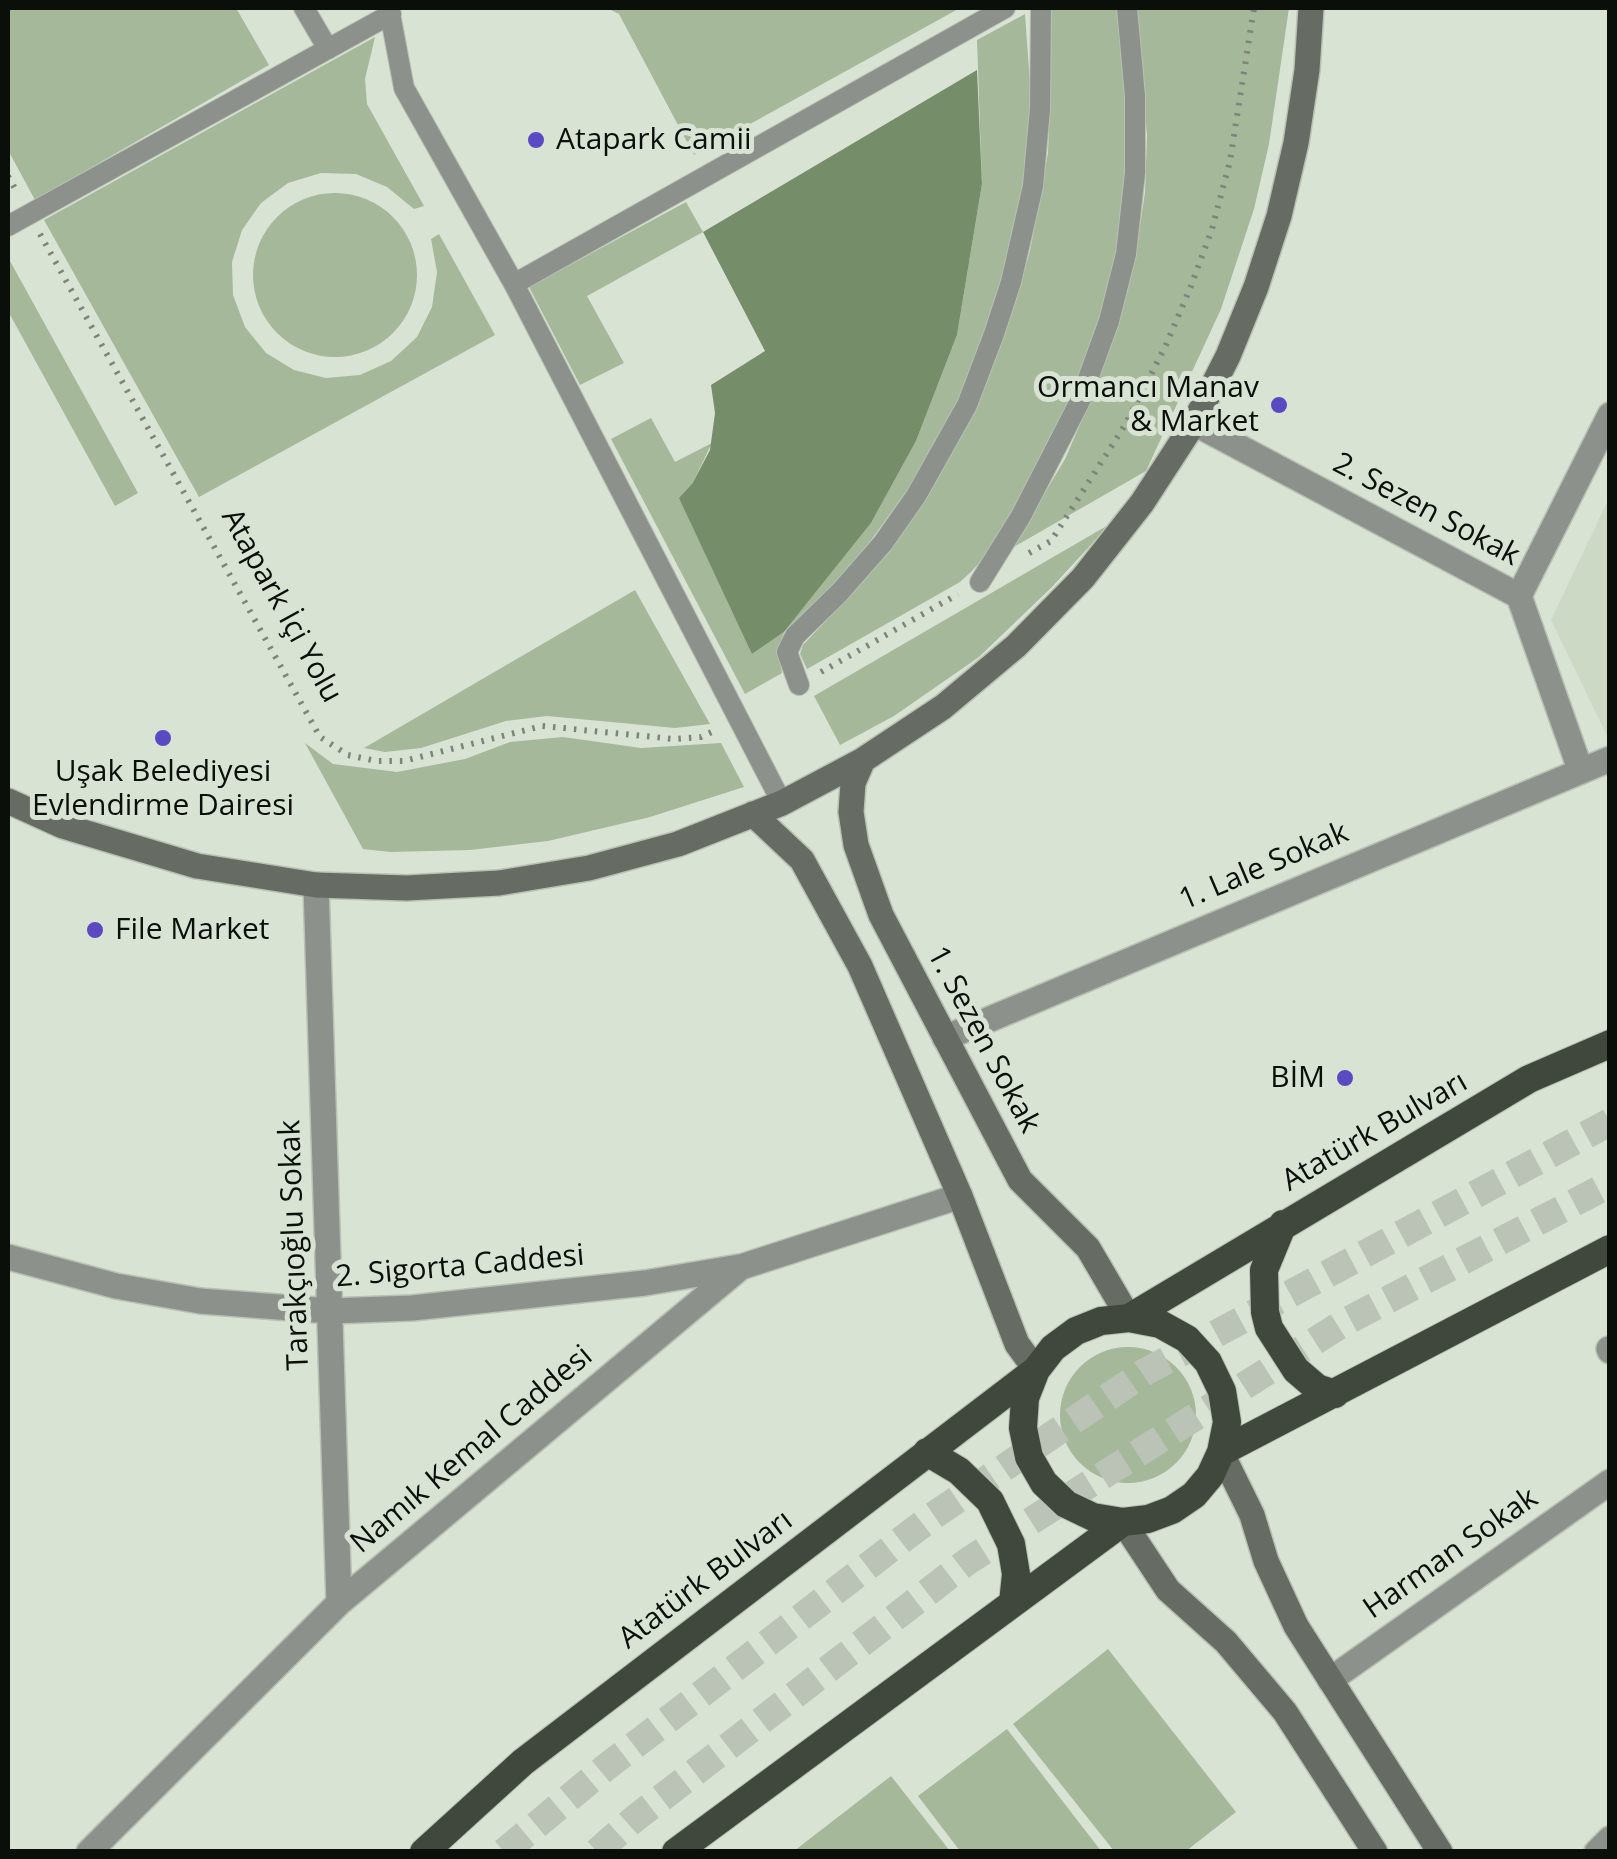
<!DOCTYPE html>
<html>
<head>
<meta charset="utf-8">
<style>
  body { margin:0 }
  #map { position:relative; width:1617px; height:1859px; overflow:hidden; background:#d9e3d4; font-family:"Open Sans",sans-serif }
  canvas { display:block }
  .frame { position:absolute; inset:0; border:10px solid #0b0f0a; pointer-events:none }
</style>
</head>
<body>
<div id="map">
<canvas width="1617" height="1859"></canvas>
<div class="frame"></div>
</div>
<script>
const ctx = document.querySelector('canvas').getContext('2d');
ctx.lineJoin = 'round';
function fill(path, color) { ctx.fillStyle = color; ctx.fill(path, 'evenodd'); }
const toPath = rows => new Path2D(rows.map(r => 'M' + r).join(''));
function stroke(path, color, width, dash) { ctx.strokeStyle = color; ctx.lineWidth = width; ctx.lineCap = dash ? 'butt' : 'round'; ctx.setLineDash(dash || []); ctx.stroke(path); }
function drawText(font, color, halo, rows, align = 'center') {
  ctx.font = font + ' "Open Sans",sans-serif'; ctx.lineWidth = 10; ctx.setLineDash([]); ctx.textBaseline = 'middle'; ctx.strokeStyle = halo; ctx.fillStyle = color; for (const [text, x, y, turn = 0] of rows) {
    ctx.save(); ctx.translate(x, y); ctx.rotate((+turn || 0) * Math.PI / 180); ctx.textAlign = isNaN(turn) ? turn : align; if (halo) ctx.strokeText(text, 0, 0); ctx.fillText(text, 0, 0); ctx.restore();
  }
}
fill(toPath([
  [1609,498,1610,740,1609,740,1551,620]
]), '#ccdac5');
fill(toPath([
  [8,8,236,8,269,65,35,200,8,150],
  [607,8,960,8,694,155,619,14],
  [1045,8,1118,8,1129,111,1123,219,1113,274,1084,372,1053,443,989,552,972,571,960,582,807,669,800,654,803,645,858,587,1004,334,1030,251,1048,153,1051,69],
  [1136,8,1289,8,1269,144,1254,209,1221,309,1146,471,1012,548,1065,459,1089,404,1138,239,1145,192,1147,135],
  [1025,14,1031,98,1023,193,1014,236,977,356,949,422,919,474,853,565,784,632,779,654,782,673,745,694,611,439,651,418,675,462,712,443,692,484,752,654,784,632,871,523,916,441,957,335,982,184,977,40],
  [375,37,365,79,367,104,424,206,414,209,387,187,356,174,321,173,288,183,261,203,242,230,232,262,233,295,245,327,266,353,294,370,326,378,360,375,391,361,417,337,432,307,437,272,431,239,439,234,495,335,199,497,44,220],
  '253 275a82 82 0 1 1 164 0a82 82 0 1 1-164 0Z',
  [686,202,703,232,587,296,624,363,580,385,529,287],
  [10,261,138,493,115,506,8,311,8,263],
  [1110,524,1052,587,979,657,894,716,840,745,814,696],
  [635,590,710,724,675,728,547,716,506,721,421,748,385,752,364,748],
  [563,737,641,748,721,743,744,787,650,817,548,841,470,850,390,852,363,849,305,743,333,764,397,772,465,759,510,742],
  '1060 1415a68 68 0 1 1 136 0a68 68 0 1 1-136 0Z',
  [1108,1649,1236,1812,1186,1851,1114,1851,1013,1724],
  [1007,1729,1101,1851,960,1851,918,1796],
  [891,1776,950,1851,794,1851]
]), '#a5b89a');
fill(toPath([
  [977,70,982,184,957,335,916,441,871,523,784,632,752,654,679,498,692,484,710,450,715,413,711,385,765,351,703,232]
]), '#768d6a');
stroke(toPath([
  [504,1852,605,1768,933,1516,1145,1372,1610,1122],
  [597,1852,633,1820,968,1561,1345,1322,1610,1184]
]), '#bac3b6', 28, [28, 14]);
const pedestrian = toPath([
  [304,8,328,49],
  [389,8,404,88,514,284,782,803],
  [8,226,391,14],
  [514,284,1005,8],
  [980,582,1021,516,1080,401,1109,321,1126,254,1135,173,1135,96,1127,8],
  [799,685,787,652,795,636,840,592,883,543,916,496,967,405,994,334,1011,282,1033,186,1040,109,1041,8]
]);
const minor = toPath([
  [1194,423,1519,596,1580,769],
  [1519,596,1610,415],
  [316,885,339,1603],
  [945,1038,1610,759],
  [8,1257,116,1286,200,1301,330,1311,412,1308,645,1283,739,1267],
  [1609,1349,1610,1351],
  [1330,1680,1610,1482],
  [89,1852,339,1603,741,1267,960,1196],
  [1597,1852,1610,1839]
]);
const secondary = toPath([
  [863,760,853,783,851,812,856,845,881,915,1020,1180,1088,1248,1129,1318],
  [8,801,63,826,197,866,316,885,407,888,499,883,589,868,678,844,782,803,863,760,943,707,1016,646,1083,578,1142,503,1194,423,1228,356,1256,287,1279,216,1296,143,1307,70,1311,8],
  [753,814,802,860,860,966,960,1196,1017,1344,1036,1370],
  [1221,1452,1252,1515,1266,1561,1296,1626,1440,1852],
  [1123,1522,1168,1590,1226,1642,1285,1712,1375,1852]
]);
const trunk = toPath([
  [1283,1224,1264,1270,1265,1312,1269,1328,1296,1370,1317,1388,1335,1394],
  [1129,1318,1529,1079,1610,1044],
  [927,1452,959,1471,990,1501,1011,1544,1016,1574,1013,1603],
  [1221,1452,1610,1249],
  [424,1852,523,1762,1036,1370,1053,1348,1076,1331,1101,1321,1129,1318,1160,1324,1187,1339,1208,1362,1222,1391,1227,1422,1221,1452,1210,1476,1194,1495,1172,1510,1148,1519,1123,1522,1093,1517,1066,1504,1044,1483,1029,1457,1023,1428,1025,1398,1036,1370],
  [676,1852,1123,1522]
]);
stroke(pedestrian, '#b8c1b4', 22);
stroke(minor, '#b8c1b4', 28);
stroke(secondary, '#b8c1b4', 28);
stroke(trunk, '#b8c1b4', 30);
stroke(toPath([
  [8,176,17,192],
  [40,234,320,737,348,755,376,761,404,761,542,726,674,739,701,737,718,729],
  [1029,553,1051,541,1125,425,1166,345,1191,286,1212,229,1230,161,1254,8],
  [821,672,958,594]
]), '#7d847a', 6, [2.5, 8]);
stroke(pedestrian, '#8d918b', 20);
stroke(minor, '#8d918b', 25);
stroke(secondary, '#666c63', 25);
stroke(trunk, '#40473c', 28);
for (const [x, y, r, color] of [
  [536,140,10,"#5b49c1"],
  [1279,405,10,"#5b49c1"],
  [163,738,10,"#5b49c1"],
  [95,930,10,"#5b49c1"],
  [1345,1078,10,"#5b49c1"]
]) { const dot = new Path2D(); dot.arc(x, y, r, 0, 2 * Math.PI); ctx.fillStyle = color; ctx.fill(dot); stroke(dot, '#d9e3d4', 4); }
drawText('30px', '#0b0f0a', '#d9e3d4', [
  ["Atapark Camii",556,140],
  ["Ormancı Manav",1259,388,"right"],
  ["& Market",1259,422,"right"],
  ["Uşak Belediyesi",163,772,"center"],
  ["Evlendirme Dairesi",163,806,"center"],
  ["File Market",115,930],
  ["BİM",1325,1078,"right"]
], 'left');
drawText('30px', '#0b0f0a', '#d9e3d4', [
  ["2. Sezen Sokak",1426,510,28],
  ["Atapark İçi Yolu",281,606,61],
  ["1. Lale Sokak",1264,867,-23],
  ["1. Sezen Sokak",983,1040,62],
  ["Atatürk Bulvarı",1375,1132,-30],
  ["Tarakçıoğlu Sokak",295,1245,-92],
  ["2. Sigorta Caddesi",460,1267,-5],
  ["Namık Kemal Caddesi",472,1450,-40],
  ["Harman Sokak",1451,1554,-35],
  ["Atatürk Bulvarı",706,1580,-37]
]);
</script>
</body>
</html>
